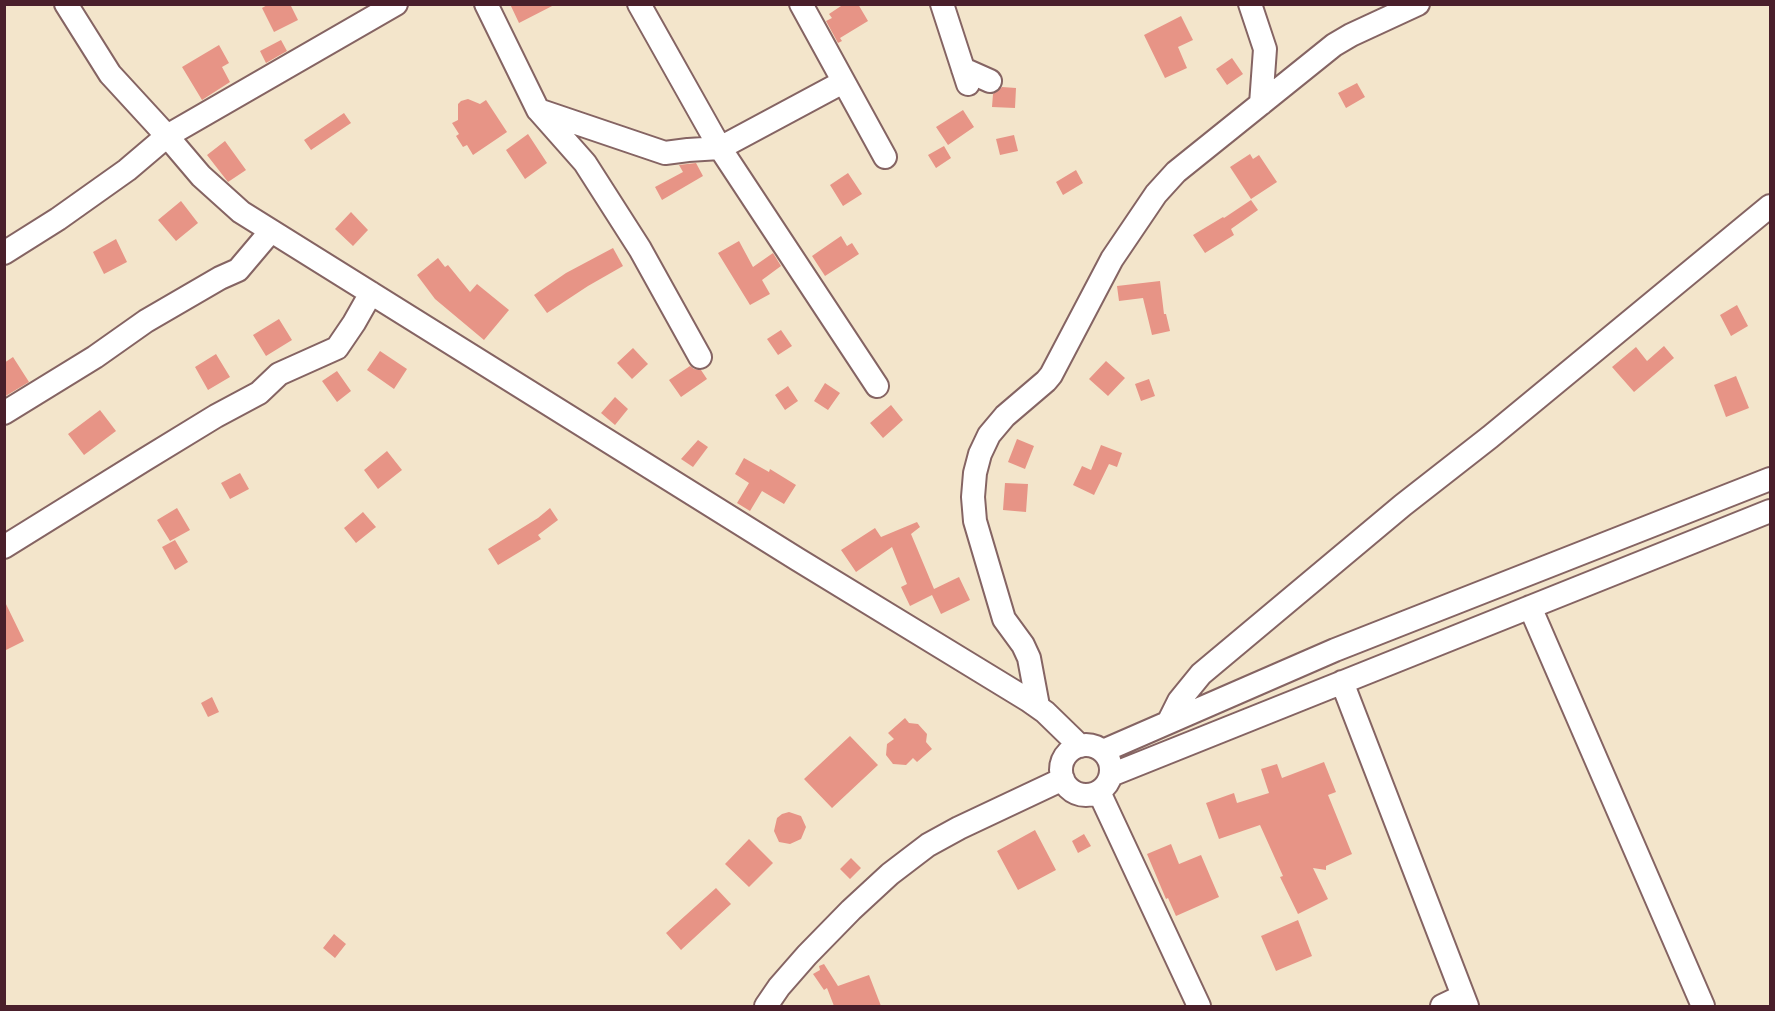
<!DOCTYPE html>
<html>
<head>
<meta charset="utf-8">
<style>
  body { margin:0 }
  #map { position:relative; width:1775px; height:1011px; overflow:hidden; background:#f3e5cb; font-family:"Playpen Sans",sans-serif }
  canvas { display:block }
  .frame { position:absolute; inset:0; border:6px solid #4a1f2b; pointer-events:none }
</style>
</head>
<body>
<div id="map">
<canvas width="1775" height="1011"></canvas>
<div class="frame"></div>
</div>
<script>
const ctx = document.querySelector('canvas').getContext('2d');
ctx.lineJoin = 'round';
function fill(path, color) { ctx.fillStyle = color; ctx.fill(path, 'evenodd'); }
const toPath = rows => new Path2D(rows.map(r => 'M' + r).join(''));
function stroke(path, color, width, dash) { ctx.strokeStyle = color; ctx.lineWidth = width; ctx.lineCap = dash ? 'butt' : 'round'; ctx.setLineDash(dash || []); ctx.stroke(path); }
fill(toPath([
  [269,4,290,4,298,20,274,32,262,8],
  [510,4,556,4,519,23],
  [844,4,858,4,868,21,840,38,842,41,838,43,826,21,832,18,829,14],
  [1181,16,1193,40,1178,47,1187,68,1165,78,1144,35],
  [281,40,287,51,266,63,260,51],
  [219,45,229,63,222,67,230,82,202,100,182,67],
  [1232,58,1243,74,1227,85,1216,69],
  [1357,83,1365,97,1346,108,1338,93],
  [1002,87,1016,88,1015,108,992,107,993,94],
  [468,99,480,104,486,100,507,132,473,155,467,145,463,147,456,136,459,134,452,123,458,120,458,104,461,101],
  [963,110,974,127,948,145,936,127],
  [344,113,351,123,311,150,304,140],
  [528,134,547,163,525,179,506,150],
  [1014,135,1018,151,1000,155,996,139],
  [225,141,246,170,228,182,207,155],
  [944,146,951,158,936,168,928,155],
  [1250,154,1253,159,1259,155,1277,182,1251,199,1230,167],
  [696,163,703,176,662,200,655,187,683,172,679,165],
  [1076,170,1083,183,1063,195,1056,182],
  [848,173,862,194,843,206,830,185],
  [1251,200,1258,210,1231,229,1234,235,1205,253,1193,235,1223,217,1224,218],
  [181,201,198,223,176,241,158,220],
  [351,212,368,230,353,246,335,229],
  [841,236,847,246,852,243,859,254,825,276,812,256],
  [116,239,127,262,104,274,93,252],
  [739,241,753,267,773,253,781,266,762,280,770,294,750,305,718,253],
  [613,248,623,266,588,286,547,313,534,295,566,273],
  [438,258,445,267,448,265,470,292,477,284,509,310,484,340,435,299,417,275],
  [1160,281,1164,314,1166,314,1170,331,1152,335,1143,298,1119,301,1117,286],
  [1737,305,1748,326,1731,336,1720,315],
  [279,319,292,340,266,356,253,335],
  [781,330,792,346,778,355,767,339],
  [1664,346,1674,358,1634,392,1612,367,1636,347,1647,361],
  [633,348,648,364,632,379,617,363],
  [380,351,407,369,394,389,367,370],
  [216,354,230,377,208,390,195,367],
  [13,357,29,382,4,397,4,363],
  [1106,361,1125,378,1108,396,1089,379],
  [690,366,694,369,701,370,707,379,681,397,669,380],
  [337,371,351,391,337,402,322,381],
  [1736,376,1749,408,1726,417,1714,385],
  [1149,379,1155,396,1141,401,1135,384],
  [825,383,840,393,828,410,814,401],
  [788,386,798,401,785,410,775,395],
  [615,397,628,409,615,425,601,413],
  [891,405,903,420,883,438,870,423],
  [100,410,116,431,84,455,68,434],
  [1017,439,1034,446,1025,469,1008,462],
  [698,440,708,447,693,467,681,459],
  [1101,445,1122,453,1117,467,1109,464,1094,495,1073,485,1082,466,1091,470],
  [387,451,402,470,378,489,364,470],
  [744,458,769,472,770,469,796,485,784,504,762,491,750,511,737,503,749,483,735,474],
  [240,473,249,489,230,499,221,483],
  [1005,483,1028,484,1026,512,1003,510],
  [177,508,190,530,170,541,157,520],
  [550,508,558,520,538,535,541,539,498,565,488,549,538,518],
  [363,512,376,527,356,543,344,528],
  [917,522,920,527,911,534,934,589,959,577,970,600,941,614,932,595,910,606,901,587,907,584,892,547,856,572,841,550,875,528,881,537],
  [175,540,188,562,175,570,162,547],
  [4,600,24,641,4,651],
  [212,697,219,712,208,717,201,703],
  [905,718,909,723,918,724,927,734,926,742,932,749,917,762,913,758,906,765,893,764,886,755,887,744,894,739,888,733],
  [850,736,878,765,832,808,804,779],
  [1324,762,1336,792,1328,795,1352,854,1326,866,1326,870,1313,868,1328,899,1298,914,1280,877,1283,876,1260,825,1219,839,1206,803,1234,793,1237,803,1269,793,1261,769,1277,764,1282,778],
  [789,812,801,816,806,827,801,839,790,844,779,842,774,831,777,818,782,814],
  [1035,830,1056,870,1018,890,997,851],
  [1084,834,1091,846,1078,853,1072,841],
  [749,839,773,863,749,887,725,864],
  [1171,844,1179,864,1201,855,1219,897,1176,916,1168,898,1166,899,1147,854],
  [851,858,861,868,850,879,840,869],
  [716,888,731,904,681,950,666,933],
  [1298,920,1312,956,1276,971,1261,936],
  [334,934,346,944,335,958,323,948],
  [824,964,838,986,869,975,881,1006,834,1006,827,988,824,990,813,974,820,970,819,966]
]), '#e79486');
const minor = toPath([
  [66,4,110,74,167,136,201,176,241,212,797,559,1028,700,1045,712,1080,746],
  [486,4,538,110,665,153,688,150,720,148,843,82],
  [639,4,720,148,877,386],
  [801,4,885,157],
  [942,4,968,84],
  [1250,4,1265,49,1261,104],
  [963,69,990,81],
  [539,111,585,163,640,249,700,357],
  [4,253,58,219,127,170,167,136,396,4],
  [4,413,95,357,146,321,220,278,238,270,271,231],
  [4,547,144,460,216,416,259,393,279,374,337,348,354,323,371,293],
  [1530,607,1703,1006],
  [1342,682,1467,1006],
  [1038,706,1029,658,1023,645,1004,619,975,521,973,497,975,473,980,454,989,435,1005,416,1046,381,1051,375,1112,259,1156,194,1176,172,1334,45,1351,35,1418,4],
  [1169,721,1179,701,1201,674,1403,505,1490,437,1770,206],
  '1061 770a25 25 0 1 1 50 0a25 25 0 1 1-50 0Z',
  [1103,751,1335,650,1770,479],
  [1111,775,1770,511],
  [1099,792,1199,1006],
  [766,1006,779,987,807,955,851,910,890,874,928,845,959,828,1063,779],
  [1442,1006,1463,996]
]);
stroke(minor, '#856463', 26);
stroke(minor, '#fff', 22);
</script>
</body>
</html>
